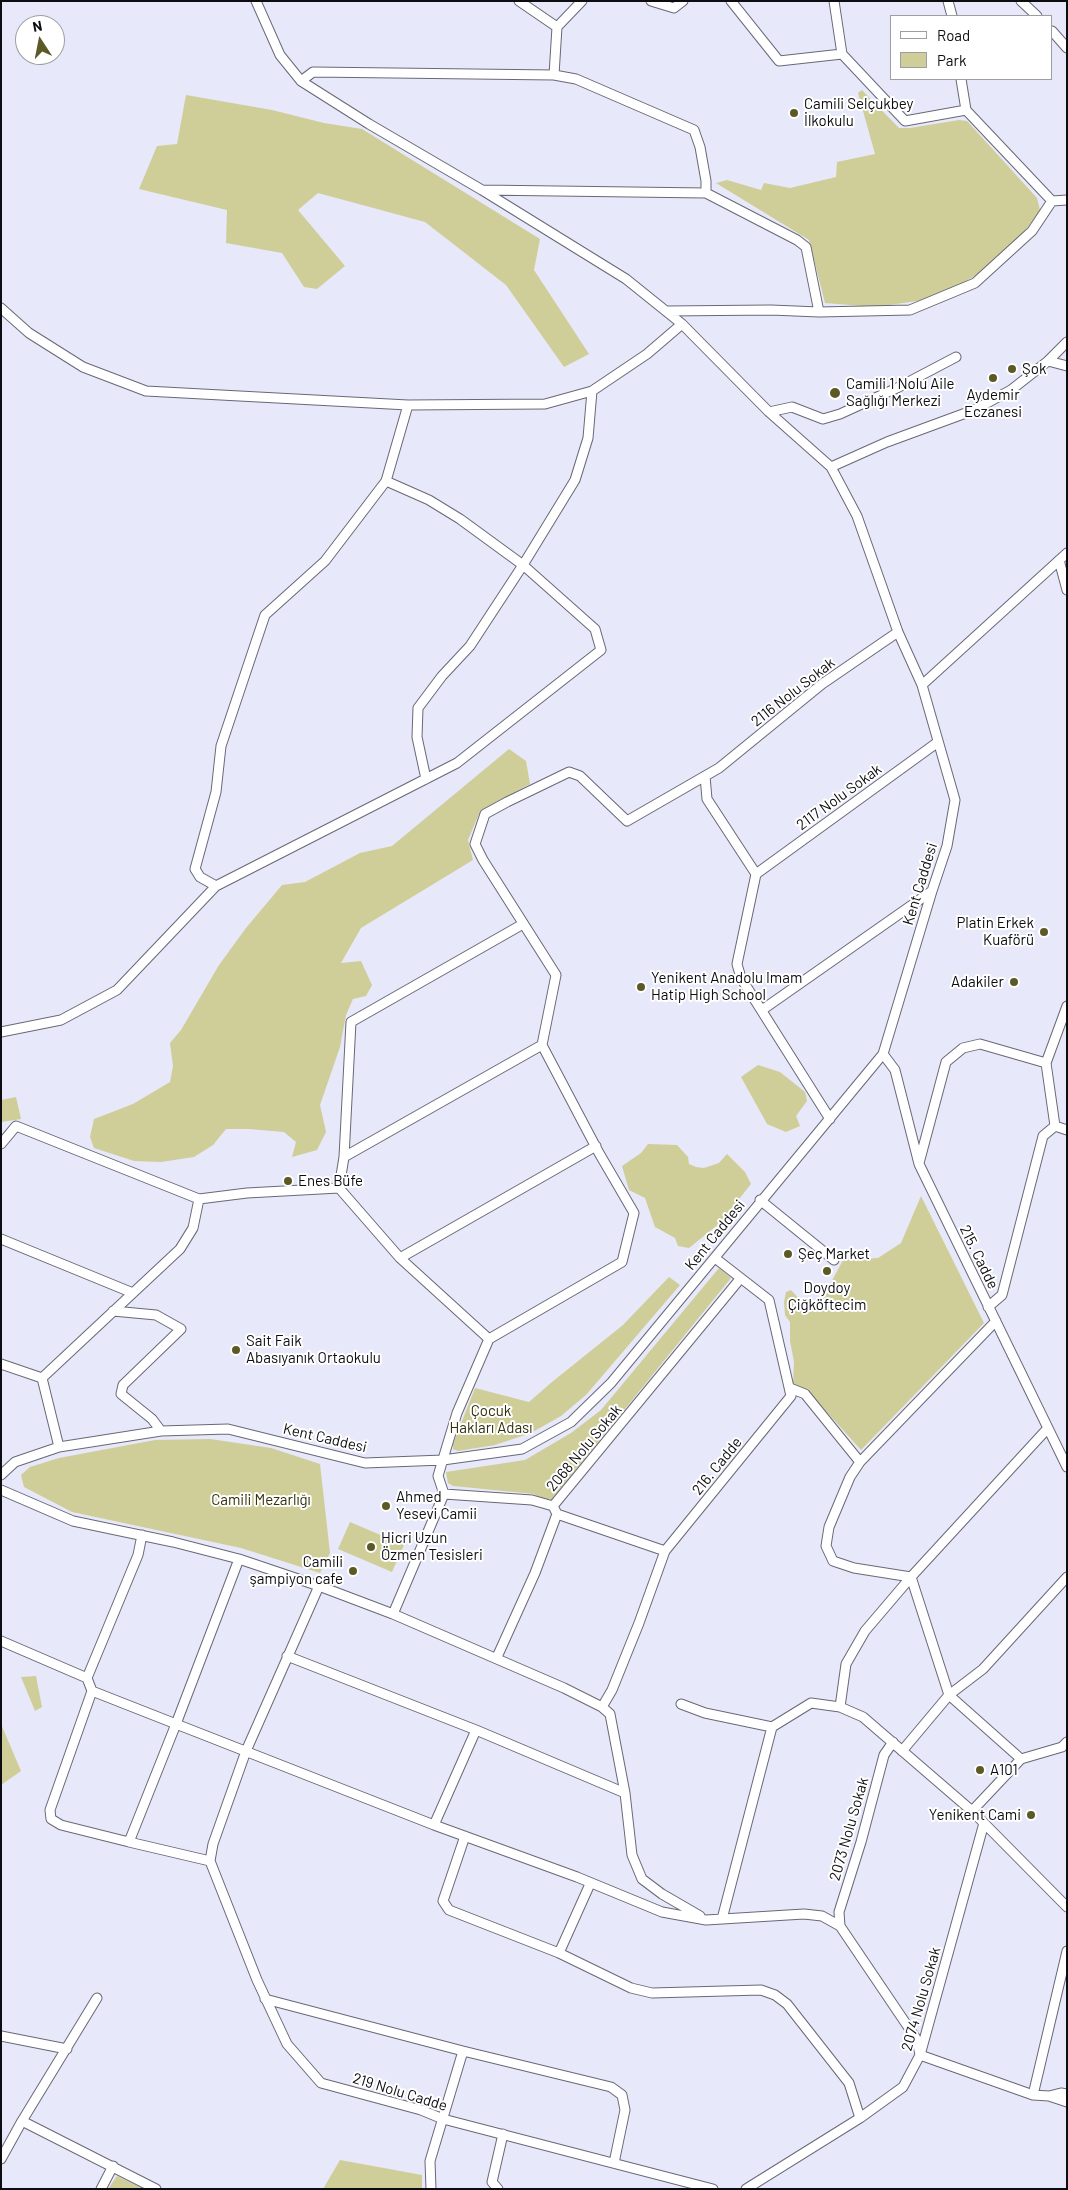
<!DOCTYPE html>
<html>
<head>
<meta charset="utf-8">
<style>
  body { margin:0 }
  #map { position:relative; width:1068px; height:2190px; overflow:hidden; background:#e7e8f9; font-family:Barlow,sans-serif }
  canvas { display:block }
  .frame { position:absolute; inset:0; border:2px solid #0c0c11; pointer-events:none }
  .legend { position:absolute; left:890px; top:15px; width:162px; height:65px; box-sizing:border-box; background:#fff; border:1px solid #9e9ea0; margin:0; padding:6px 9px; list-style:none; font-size:15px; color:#0c0c11 }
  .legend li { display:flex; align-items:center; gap:10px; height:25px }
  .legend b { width:25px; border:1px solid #9e9ea0 }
  .north { position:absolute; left:15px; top:15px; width:50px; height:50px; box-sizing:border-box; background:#fff; border:1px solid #9e9ea0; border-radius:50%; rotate:349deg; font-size:14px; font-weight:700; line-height:20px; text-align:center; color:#0c0c11 }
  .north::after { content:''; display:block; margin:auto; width:18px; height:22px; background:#5b5925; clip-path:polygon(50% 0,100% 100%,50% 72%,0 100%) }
</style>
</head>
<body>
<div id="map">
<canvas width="1068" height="2190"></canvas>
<div class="frame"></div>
<ul class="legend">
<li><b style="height:6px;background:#fff"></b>Road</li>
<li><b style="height:14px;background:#cfce98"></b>Park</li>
</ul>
<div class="north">N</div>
</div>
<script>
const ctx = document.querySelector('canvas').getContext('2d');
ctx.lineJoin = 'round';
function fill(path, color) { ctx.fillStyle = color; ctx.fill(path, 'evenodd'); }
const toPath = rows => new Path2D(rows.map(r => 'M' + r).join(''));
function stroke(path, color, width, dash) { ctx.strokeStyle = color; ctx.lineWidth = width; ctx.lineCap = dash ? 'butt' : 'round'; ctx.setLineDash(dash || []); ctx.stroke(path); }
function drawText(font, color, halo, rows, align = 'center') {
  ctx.font = font + ' Barlow,sans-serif'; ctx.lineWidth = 4; ctx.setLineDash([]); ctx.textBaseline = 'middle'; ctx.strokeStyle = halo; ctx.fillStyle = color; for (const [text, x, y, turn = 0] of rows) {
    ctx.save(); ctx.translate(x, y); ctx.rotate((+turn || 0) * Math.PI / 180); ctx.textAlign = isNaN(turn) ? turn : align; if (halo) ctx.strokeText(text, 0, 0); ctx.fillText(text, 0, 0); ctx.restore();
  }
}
fill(toPath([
  [862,90,899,128,910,128,959,120,967,121,1037,198,1040,210,1030,224,1020,237,983,271,954,288,924,300,875,307,825,303,809,240,716,183,727,180,761,190,764,183,790,188,836,177,837,162,875,154,858,93],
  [186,95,272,110,324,123,362,129,540,239,534,270,589,354,564,367,506,285,425,222,318,193,298,210,345,266,317,289,304,287,282,253,226,243,227,210,139,189,157,146,177,144],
  [509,749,526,761,530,784,496,802,479,814,468,840,473,860,361,928,341,963,361,961,372,985,366,996,353,999,346,1015,340,1047,320,1105,326,1132,317,1150,292,1157,296,1142,284,1132,249,1129,226,1129,213,1145,194,1157,161,1162,134,1161,94,1148,90,1137,94,1119,133,1104,170,1082,173,1066,170,1043,181,1030,219,965,246,928,282,885,305,882,360,853,392,846],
  [758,1065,780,1072,805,1092,807,1101,796,1116,800,1126,786,1132,767,1124,741,1077],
  [16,1097,21,1119,1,1122,1,1100],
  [648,1144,677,1145,688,1157,689,1164,696,1167,704,1168,719,1163,727,1154,745,1172,751,1184,720,1223,689,1248,678,1246,675,1238,655,1227,645,1198,629,1190,622,1166,641,1153],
  [921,1196,984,1323,861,1450,807,1390,793,1384,794,1362,790,1341,790,1322,785,1315,784,1302,786,1292,791,1290,802,1302,820,1303,843,1260,878,1258,901,1243],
  [719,1268,731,1278,552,1499,542,1499,534,1494,453,1486,448,1483,446,1472,525,1460,571,1433,601,1410],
  [669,1277,680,1285,586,1395,561,1416,531,1433,495,1445,458,1451,453,1449,453,1444,475,1388,529,1402,552,1382,623,1325],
  [210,1439,271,1448,320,1464,330,1553,320,1573,241,1548,72,1512,24,1487,21,1475,30,1467,59,1458,155,1440],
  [350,1522,404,1545,392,1572,338,1549],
  [36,1676,42,1707,35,1711,21,1677],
  [1,1724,21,1771,1,1785],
  [340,2160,422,2175,422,2189,323,2189],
  [117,2176,142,2188,143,2189,108,2189]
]), '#cfce98');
const minor = toPath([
  [256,1,280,55,301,81,369,124,482,190,626,279,682,324,769,412,831,467,857,516,898,632,922,685],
  [519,1,557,27,582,1],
  [651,1,674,8,683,1],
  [731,1,779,61,842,54,905,121,966,110],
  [834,1,842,54],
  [948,1,952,16],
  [1021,1,1037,16],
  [1052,31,1067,48],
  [554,75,576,79,694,130,700,147,706,181,706,193,797,240,806,247,819,312,771,310,667,311],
  [961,79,966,110,1052,201,1067,200],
  [301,81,313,72,554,75,557,27],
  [482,190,706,193],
  [1,308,29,333,83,367,146,391,408,405,545,404,592,391,647,354,682,324],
  [819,312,910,310,975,283,1032,231,1052,201],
  [1067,342,1048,361,1067,366],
  [769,412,792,407,823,419,840,414,897,388,956,357],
  [831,467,887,442,974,410,1011,390,1048,361],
  [1059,560,1067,590],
  [705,776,707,799,756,874,737,964,741,978,830,1119],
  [426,779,417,737,418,708,442,676,470,646,523,565,575,480,588,438,592,391],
  [756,874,938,742],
  [216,886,200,877,195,869,216,792,221,746,265,615,325,561,386,481,408,405],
  [1067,1006,1046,1063,1055,1126,1067,1130],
  [762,1010,932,891],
  [1,1032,61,1020,117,990,216,886,457,763,601,650,595,629,523,565,460,519,429,500,386,481],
  [883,1054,895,1070,919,1164,1067,1467],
  [1,1144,16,1126,199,1199,247,1193,339,1188,400,1258,489,1339,457,1413,446,1449,438,1476,444,1494,393,1614],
  [344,1157,542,1045,556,975,483,860,475,844,485,814,507,802,569,772,580,776,627,821,719,768,822,684,898,632],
  [919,1163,946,1062,963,1048,980,1044,1046,1063],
  [339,1188,344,1157,351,1022,523,924],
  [760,1200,834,1260],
  [1,1239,133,1293],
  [400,1258,596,1146],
  [988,1307,1002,1295,1043,1136,1055,1126],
  [113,1311,156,1315,181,1329,123,1385,121,1394,152,1419,161,1431],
  [489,1339,622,1262,634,1213,599,1153,542,1045],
  [1,1364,42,1378,59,1447],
  [42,1378,180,1249,193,1228,199,1199],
  [790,1388,805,1394,860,1462,996,1321],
  [860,1462,850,1477,829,1527,826,1546,833,1561,854,1568,911,1577,1048,1428],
  [1,1475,15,1462,59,1447,161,1431,228,1429,365,1463,443,1460,522,1449,571,1422,611,1383,883,1054,932,891,947,846,955,800,922,685,1067,553],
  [1,1490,73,1521,173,1542,239,1559,319,1586,393,1614,564,1688,602,1707,610,1714,625,1793,476,1730,287,1656],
  [444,1494,532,1500,553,1506],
  [557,1514,665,1551],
  [239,1559,176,1724,434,1825,577,1877,662,1912,706,1920,804,1914,822,1916,840,1926,917,2040,920,2055,1033,2095,1049,2096,1067,2102],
  [1,1641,87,1678,92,1691,176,1724,129,1842,210,1861],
  [497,1657,535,1573,557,1514,553,1506,740,1279],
  [87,1678,138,1555,142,1535],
  [92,1691,50,1810,51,1819,61,1825,129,1842],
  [681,1704,705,1713,772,1727,811,1703,840,1707,846,1664,865,1631,911,1577,949,1695,983,1669,1067,1577],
  [602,1707,612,1690,639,1623,665,1551,791,1396,769,1300,715,1258],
  [840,1707,863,1717,972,1811,1067,1907],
  [902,1751,949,1695,1021,1759,1062,1747,1067,1742],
  [625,1793,632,1855,642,1879,662,1894,700,1916],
  [972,1811,1021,1759],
  [434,1825,476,1730],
  [465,1836,443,1901,449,1910,559,1953],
  [210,1861,257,1980,287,2044,321,2083,421,2110,443,2119,713,2189],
  [210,1861,213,1844,246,1751,319,1586],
  [590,1884,559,1953,631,1988,652,1993,761,1990,775,1995,787,2004,849,2083,860,2118],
  [722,1919,772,1727],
  [840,1926,839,1912,861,1842,884,1755,893,1742],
  [265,1999,463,2051,430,2161,431,2189],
  [1,2036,67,2049],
  [463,2051,611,2087,622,2095,625,2110,614,2163],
  [1033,2095,1067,1951],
  [1049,2096,1061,2093,1067,2094],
  [22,2121,97,1998],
  [1,2159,22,2121,156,2189],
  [101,2189,113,2166],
  [498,2189,492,2182,503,2134],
  [746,2189,860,2118,903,2087,920,2055,984,1823]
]);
stroke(minor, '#686877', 11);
stroke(minor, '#fff', 9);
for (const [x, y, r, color] of [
  [794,113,5,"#5b5925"],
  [1012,369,5,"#5b5925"],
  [993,378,5,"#5b5925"],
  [835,393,6,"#5b5925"],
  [1044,932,5,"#5b5925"],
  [1014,982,5,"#5b5925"],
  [641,987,5,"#5b5925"],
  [288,1181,5,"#5b5925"],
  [788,1254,5,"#5b5925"],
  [827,1271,5,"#5b5925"],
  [236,1350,5,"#5b5925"],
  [386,1506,5,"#5b5925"],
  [371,1547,5,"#5b5925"],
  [353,1571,5,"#5b5925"],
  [980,1770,5,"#5b5925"],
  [1031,1815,5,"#5b5925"]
]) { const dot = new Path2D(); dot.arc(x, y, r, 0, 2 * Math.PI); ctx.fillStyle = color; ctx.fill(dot); stroke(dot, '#fff', 2); }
drawText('15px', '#0c0c11', '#fff', [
  ["Camili Selçukbey",804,104],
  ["İlkokulu",804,121],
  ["Şok",1022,369],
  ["Camili 1 Nolu Aile",846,384],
  ["Sağlığı Merkezi",846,401],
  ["Aydemir",993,395,"center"],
  ["Eczanesi",993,412,"center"],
  ["Platin Erkek",1034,923,"right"],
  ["Kuaförü",1034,940,"right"],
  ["Yenikent Anadolu Imam",651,978],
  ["Hatip High School",651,995],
  ["Adakiler",1004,982,"right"],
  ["Enes Büfe",298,1181],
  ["Şeç Market",798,1254],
  ["Doydoy",827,1288,"center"],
  ["Çiğköftecim",827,1305,"center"],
  ["Sait Faik",246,1341],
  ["Abasıyanık Ortaokulu",246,1358],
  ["Ahmed",396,1497],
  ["Yesevi Camii",396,1514],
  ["Hicri Uzun",381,1538],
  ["Özmen Tesisleri",381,1555],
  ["Camili",343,1562,"right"],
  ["şampiyon cafe",343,1579,"right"],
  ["A101",990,1770],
  ["Yenikent Cami",1021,1815,"right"]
], 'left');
drawText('15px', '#0c0c11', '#fff', [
  ["2116 Nolu Sokak",793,692,-38],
  ["2117 Nolu Sokak",839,797,-36],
  ["Kent Caddesi",920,884,-73],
  ["Kent Caddesi",715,1235,-51],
  ["215. Cadde",979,1257,64],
  ["Kent Caddesi",325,1438,13],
  ["2068 Nolu Sokak",584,1448,-50],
  ["216. Cadde",717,1466,-51],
  ["2073 Nolu Sokak",849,1829,-74],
  ["2074 Nolu Sokak",921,1999,-74],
  ["219 Nolu Cadde",400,2092,17]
]);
drawText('15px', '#32300a', '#fff', [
  ["Çocuk",491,1411],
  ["Hakları Adası",491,1428],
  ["Camili Mezarlığı",261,1500]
]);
</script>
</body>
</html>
